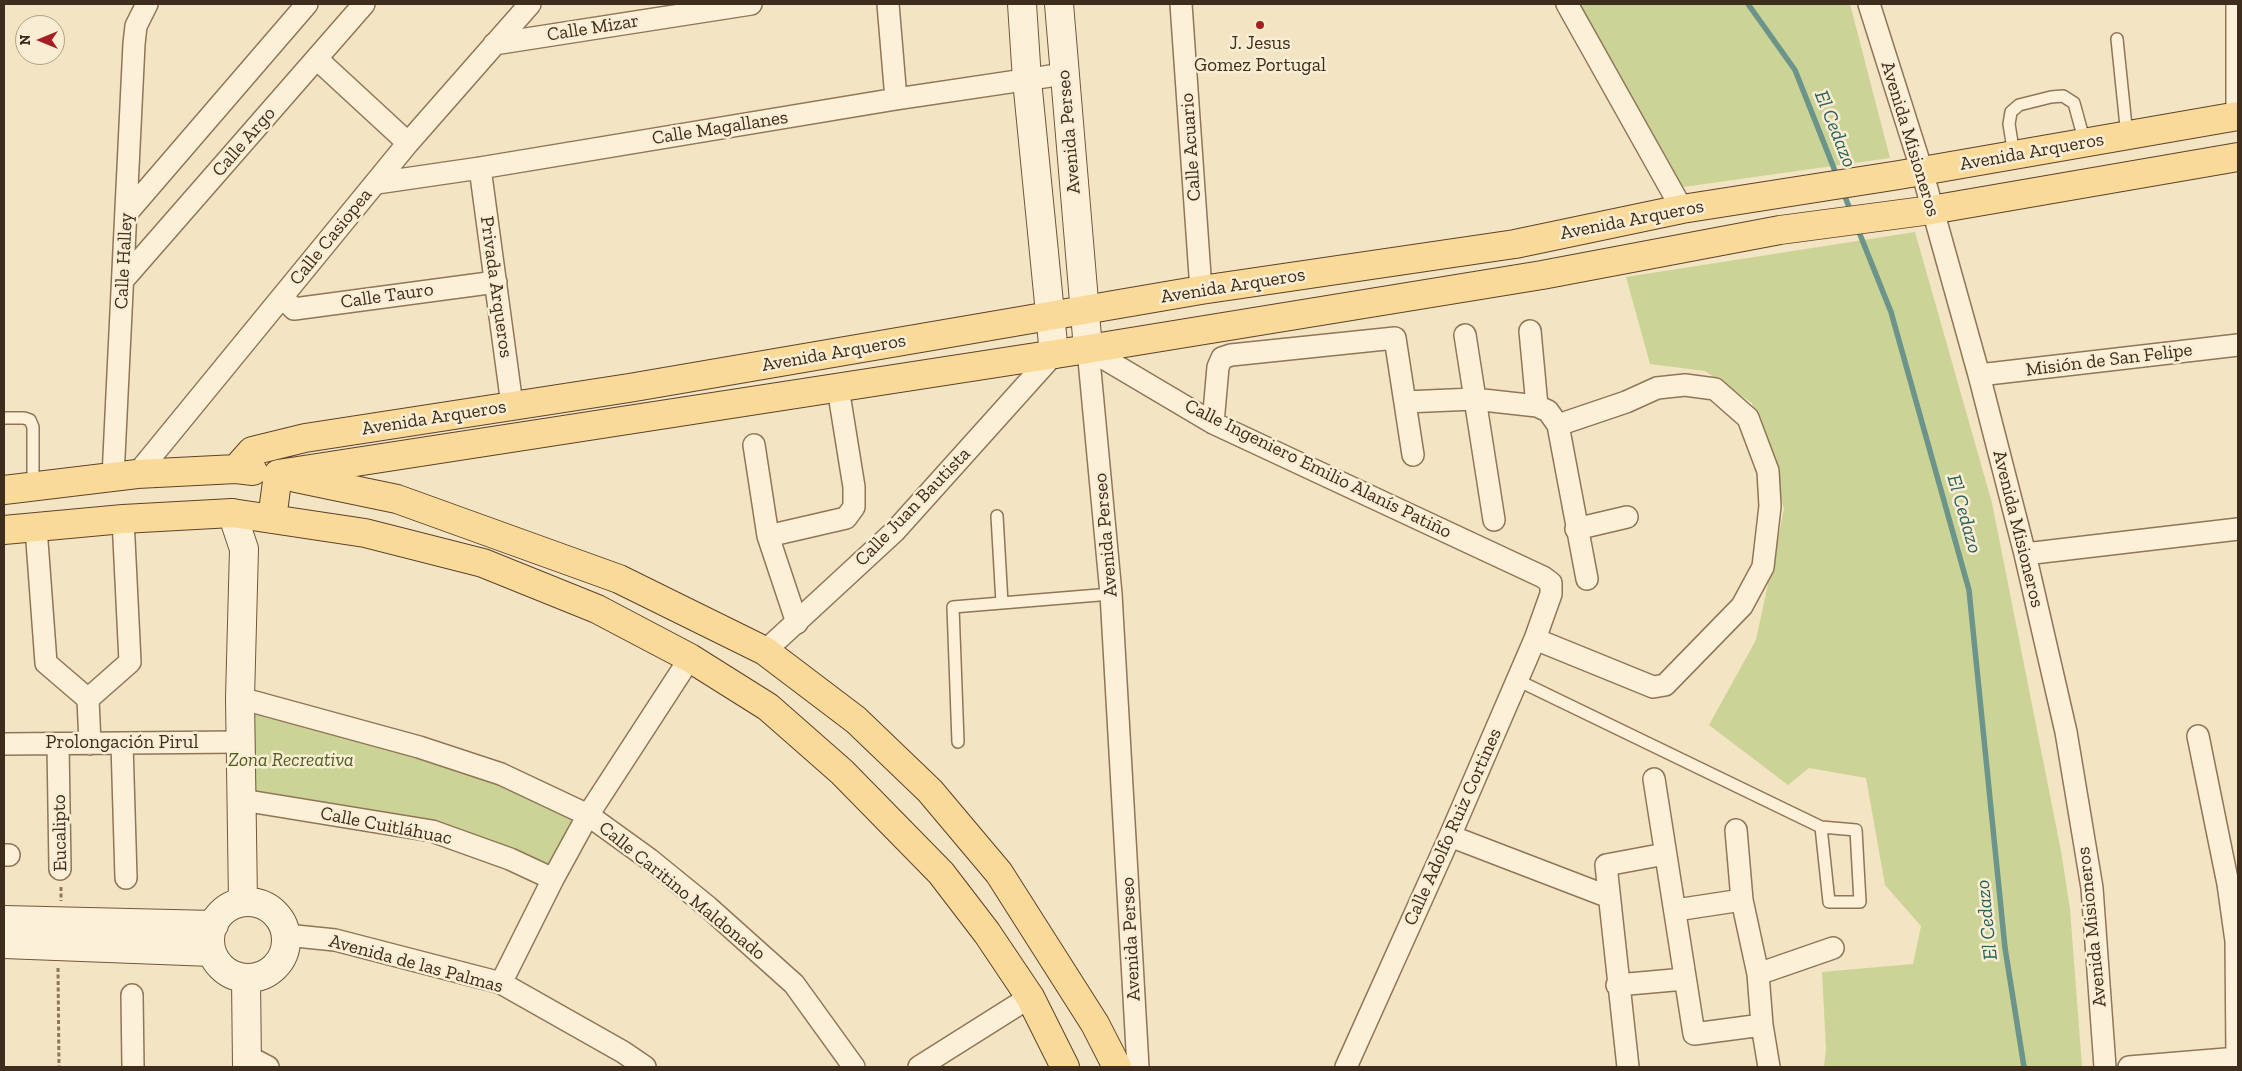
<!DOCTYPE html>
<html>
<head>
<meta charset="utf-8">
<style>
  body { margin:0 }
  #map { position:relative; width:2242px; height:1071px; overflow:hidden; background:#f3e4c3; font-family:"Zilla Slab",serif }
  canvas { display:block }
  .frame { position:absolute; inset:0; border:5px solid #3e2d1d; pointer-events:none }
  .north { position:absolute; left:15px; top:15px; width:50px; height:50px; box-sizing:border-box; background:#f9eed4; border:1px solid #aea18b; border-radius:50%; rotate:270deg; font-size:14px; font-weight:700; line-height:20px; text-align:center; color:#3e2d1d }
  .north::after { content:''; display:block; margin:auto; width:18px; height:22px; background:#a62023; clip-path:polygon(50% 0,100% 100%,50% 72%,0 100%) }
</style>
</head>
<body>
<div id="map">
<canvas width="2242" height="1071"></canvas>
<div class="frame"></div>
<div class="north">N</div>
</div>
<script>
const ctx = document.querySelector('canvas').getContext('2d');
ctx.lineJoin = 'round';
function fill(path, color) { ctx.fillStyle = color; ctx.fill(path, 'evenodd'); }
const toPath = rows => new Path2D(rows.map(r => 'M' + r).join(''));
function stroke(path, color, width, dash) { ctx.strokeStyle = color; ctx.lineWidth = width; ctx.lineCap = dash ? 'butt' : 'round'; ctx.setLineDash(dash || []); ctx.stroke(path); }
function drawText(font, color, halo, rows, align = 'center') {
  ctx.font = font + ' "Zilla Slab",serif'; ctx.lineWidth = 5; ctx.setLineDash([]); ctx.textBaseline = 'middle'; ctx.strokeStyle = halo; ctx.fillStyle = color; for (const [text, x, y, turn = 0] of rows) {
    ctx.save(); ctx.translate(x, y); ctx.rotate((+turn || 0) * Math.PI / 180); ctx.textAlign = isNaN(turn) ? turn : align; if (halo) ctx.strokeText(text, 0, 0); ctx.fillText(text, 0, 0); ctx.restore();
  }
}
fill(toPath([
  [1579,4,1850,4,1890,158,1683,187],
  [1915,232,1992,503,2061,851,2070,909,2082,1067,1824,1067,1826,1049,1822,972,1913,964,1921,926,1885,885,1866,778,1809,768,1788,785,1709,725,1756,640,1784,509,1752,403,1705,371,1650,364,1626,277],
  [240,698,419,747,588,815,553,879,510,859,242,800]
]), '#ccd396');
stroke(toPath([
  [1748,4,1795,70,1837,176],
  [1843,192,1852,214],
  [1857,227,1891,312,1969,590,2005,948,2024,1067]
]), '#6b958a', 5.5);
const lane = toPath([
  [2117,39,2127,136],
  [2014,155,2009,124,2011,112,2019,105,2051,97,2063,96,2074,103,2085,143],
  [4,418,24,418,30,420,33,427,33,486],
  [997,516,1002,603],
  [1517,680,1821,827],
  [958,742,953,607,1111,594],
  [1821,827,1856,830,1860,902,1829,902,1821,827]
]);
const street = toPath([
  [888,4,896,99],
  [1181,4,1201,290],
  [1567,4,1682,209],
  [1869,4,1922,171,1979,375,2025,554,2066,732,2092,888,2105,1067],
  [2237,4,2237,116],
  [494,44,751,4],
  [317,59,408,143],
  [480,168,512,405],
  [377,183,480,168,896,99,1064,74],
  [127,213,307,4],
  [123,280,364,4],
  [282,297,294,309,496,282],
  [1530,331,1537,406],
  [1465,335,1494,520],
  [1088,349,1213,423,1543,577,1551,583,1551,594,1535,639,1450,836,1346,1067],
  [1088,349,1111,594,1138,1067],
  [1979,375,2238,345],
  [1405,402,1474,399,1537,406,1548,411,1558,425,1587,579],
  [1213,423,1218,367,1222,358,1231,355,1395,338,1413,455],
  [754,445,768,536,797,623],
  [137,474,408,143,530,4],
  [113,477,134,44,136,26,147,4],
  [36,528,46,663,88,699,90,744],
  [1576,529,1627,517],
  [768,536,846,518,854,507,854,487,838,388],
  [2025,554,2238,529],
  [1535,639,1653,687,1665,685,1742,606,1763,567,1770,506,1768,471,1748,418,1715,389,1685,385,1657,388,1626,402,1558,425],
  [765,651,895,531,1054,354],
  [240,698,419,747,501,774,588,815,649,859,708,907,794,984,854,1067],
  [88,699,130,662,123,519],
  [2198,736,2228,884,2236,941,2237,1058],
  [4,744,241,742],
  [58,744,60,869],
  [122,744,126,878],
  [1654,779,1694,1034,1762,1025],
  [242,800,432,831,510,859,553,879],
  [1736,830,1742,900,1758,974,1762,1025,1769,1067],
  [1450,836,1609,897],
  [4,855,9,855],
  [1676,910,1742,900],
  [286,935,335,940,501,983,623,1052,645,1067],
  [1758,974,1833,948],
  [501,983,553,879,588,815,690,658],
  [1617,985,1685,979],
  [132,995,133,1067],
  [247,1056,268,1067],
  [919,1067,1030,997],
  [1628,1067,1606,865,1665,854],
  [2129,1067,2238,1058]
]);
const secondary = toPath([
  [1022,4,1027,80,1054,354],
  [1059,4,1088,349],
  [232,513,244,549,240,698,243,902],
  '210 940a38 38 0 1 1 76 0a38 38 0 1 1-76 0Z',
  [4,920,214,925],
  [4,944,212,952],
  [246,978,247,1067]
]);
const primary = toPath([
  [236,469,252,451,305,438,629,388,1201,290,1515,244,1682,209,1899,175,2238,116],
  [296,478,397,499,619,579,765,651,856,720,930,791,999,873,1095,1024,1117,1067],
  [4,490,137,474,236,469,253,471],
  [272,519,278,474,1088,349,1542,275,1780,230,1931,210,2238,157],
  [4,530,123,519,232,513,365,533,483,563,597,609,690,658,768,707,842,772,941,873,987,933,1030,997,1065,1067]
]);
stroke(lane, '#907557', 14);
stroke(street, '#907557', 24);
stroke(secondary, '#72563b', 30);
stroke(primary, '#5d422c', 30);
stroke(toPath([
  [61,887,61,901],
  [58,968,59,1067]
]), '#907557', 3, [4, 2.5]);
stroke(lane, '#fcf1d8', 11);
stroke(street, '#fcf1d8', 21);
stroke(secondary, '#fcf1d8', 28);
stroke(primary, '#fada98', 28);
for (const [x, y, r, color] of [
  [1260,25,5,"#a62023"]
]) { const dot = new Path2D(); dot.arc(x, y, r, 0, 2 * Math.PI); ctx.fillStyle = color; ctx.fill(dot); stroke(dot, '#f9eed4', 2); }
drawText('19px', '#3e2d1d', '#f9eed4', [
  ["Calle Mizar",593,28,-9],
  ["Calle Magallanes",720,128,-9],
  ["Avenida Perseo",1069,132,-95],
  ["Avenida Misioneros",1910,139,73],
  ["Calle Argo",244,142,-49],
  ["Calle Acuario",1191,147,-94],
  ["Avenida Arqueros",2032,152,-10],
  ["Avenida Arqueros",1632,220,-11],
  ["Calle Casiopea",331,237,-51],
  ["Calle Halley",124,261,-87],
  ["Avenida Arqueros",1233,286,-9],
  ["Privada Arqueros",496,287,82],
  ["Calle Tauro",387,296,-8],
  ["Avenida Arqueros",834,353,-10],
  ["Misión de San Felipe",2109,360,-7],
  ["Avenida Arqueros",434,418,-9],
  ["Calle Ingeniero Emilio Alanís Patiño",1318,469,26],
  ["Calle Juan Bautista",913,507,-46],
  ["Avenida Misioneros",2018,529,76],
  ["Avenida Perseo",1106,535,-95],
  ["Prolongación Pirul",122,743],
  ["Calle Cuitláhuac",386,826,11],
  ["Calle Adolfo Ruiz Cortines",1453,827,-66],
  ["Eucalipto",60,833,-91],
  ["Calle Caritino Maldonado",682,891,39],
  ["Avenida Misioneros",2092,927,-96],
  ["Avenida Perseo",1131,939,-93],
  ["Avenida de las Palmas",416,964,15]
]);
drawText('19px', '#3e2d1d', '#f9eed4', [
  ["J. Jesus",1260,44],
  ["Gomez Portugal",1260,66]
]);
drawText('italic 19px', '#4f5d21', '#f9eed4', [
  ["Zona Recreativa",291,761]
]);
drawText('italic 20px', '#2b605c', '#f9eed4', [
  ["El Cedazo",1835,129,68],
  ["El Cedazo",1964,514,74],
  ["El Cedazo",1987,920,-96]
]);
</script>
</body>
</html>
